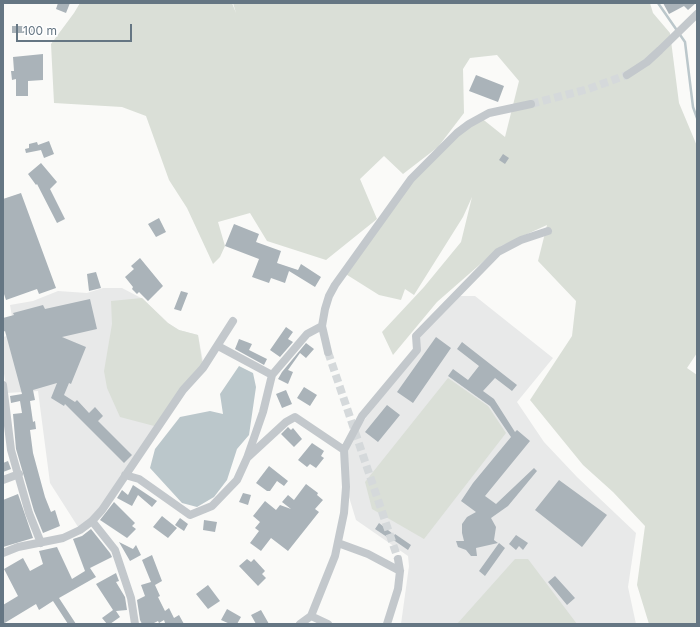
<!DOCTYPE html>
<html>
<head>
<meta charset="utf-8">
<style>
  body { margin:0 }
  #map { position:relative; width:700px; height:627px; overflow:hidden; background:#fafaf8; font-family:Inter,sans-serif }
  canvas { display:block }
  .frame { position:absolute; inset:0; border:4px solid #657683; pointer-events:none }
  .scale { position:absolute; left:16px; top:24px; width:116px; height:18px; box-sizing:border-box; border:2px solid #657683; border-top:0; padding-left:5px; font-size:12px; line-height:14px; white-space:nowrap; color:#657683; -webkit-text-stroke:3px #fff; paint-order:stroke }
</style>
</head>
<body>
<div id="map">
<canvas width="700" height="627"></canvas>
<div class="frame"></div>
<div class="scale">100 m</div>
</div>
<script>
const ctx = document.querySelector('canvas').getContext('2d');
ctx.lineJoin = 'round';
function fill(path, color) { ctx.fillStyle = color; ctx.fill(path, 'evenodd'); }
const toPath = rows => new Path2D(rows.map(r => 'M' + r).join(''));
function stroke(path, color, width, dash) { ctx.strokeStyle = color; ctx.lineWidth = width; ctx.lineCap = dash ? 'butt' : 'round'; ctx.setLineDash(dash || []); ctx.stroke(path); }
fill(toPath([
  [103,288,122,288,143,299,168,323,179,330,198,335,204,367,102,510,80,530,50,483,38,391,7,393,3,367,3,337,15,334,10,305,33,301,58,291,87,293],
  [457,296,475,296,553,358,517,402,544,442,577,477,636,533,628,587,636,624,401,624,409,566,408,556,356,520,346,487,347,443,417,350,416,336]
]), '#e8e9e9');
fill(toPath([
  [80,3,232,3,236,13,233,3,650,3,653,13,670,33,679,103,697,146,697,353,687,368,697,375,697,624,649,624,637,585,645,526,613,492,583,465,530,400,572,336,576,301,538,261,547,225,501,246,437,302,393,355,382,332,424,287,461,242,472,197,463,217,414,295,405,289,401,300,379,295,344,273,411,179,480,117,505,137,519,81,497,55,470,58,463,69,464,113,438,147,403,174,384,156,360,179,377,219,326,260,267,241,250,213,218,222,225,246,220,257,213,264,187,208,169,180,146,116,122,107,54,103,51,44,74,13],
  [142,298,168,323,179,330,198,335,203,368,158,427,120,417,107,388,104,371,112,324,111,301],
  [448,378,488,406,506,433,424,539,372,509,365,482],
  [515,559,528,559,577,624,457,624]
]), '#dadfd7');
fill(toPath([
  [239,366,253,373,256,387,249,435,237,449,227,480,214,497,197,507,182,503,150,468,155,449,180,417,210,411,223,414,220,394]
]), '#bbc7cb');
stroke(toPath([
  [658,3,685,42,693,107,697,118]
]), '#bbc7cb', 2.5);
fill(toPath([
  [58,3,70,3,66,13,56,9],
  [663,3,696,3,688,10,684,6,669,14],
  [12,26,36,26,36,33,12,33],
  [43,54,43,80,28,81,28,96,16,96,16,79,12,80,11,71,14,71,13,57],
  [476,75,504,86,498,102,469,91],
  [49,141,54,154,44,158,41,150,26,153,25,149,29,148,29,144,37,142,38,145],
  [503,154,509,158,505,164,499,160],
  [41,163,57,182,50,189,65,219,57,223,37,184,36,185,28,174],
  [21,193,56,288,39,294,37,289,6,300,3,291,3,199],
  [159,218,166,232,156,237,148,224],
  [234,224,259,234,256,242,281,251,277,263,298,270,301,264,321,277,315,287,289,271,285,283,271,278,269,283,252,277,259,259,225,246],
  [140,258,163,286,148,301,139,292,137,294,132,289,133,287,125,277,134,269,131,266],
  [96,272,101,288,89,291,87,274],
  [181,291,188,293,181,311,174,309],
  [90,299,97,329,62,337,86,347,71,384,69,383,64,395,75,402,77,400,89,413,95,407,103,416,98,421,132,455,124,463,65,404,64,406,51,398,57,383,33,390,35,400,30,401,33,422,35,421,36,429,30,430,33,453,45,497,51,512,55,510,60,526,43,533,34,511,16,449,13,414,22,413,20,401,11,403,10,396,22,394,5,331,3,332,3,318,14,315,13,313,43,305,45,309],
  [286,327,293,332,288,339,293,342,280,357,270,350],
  [436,337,451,348,413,403,397,392],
  [239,339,252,344,249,350,267,359,264,365,235,349],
  [462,342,517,385,512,391,495,378,483,391,494,399,515,432,517,430,530,441,485,496,496,504,534,468,537,471,508,506,491,518,496,527,494,540,498,543,476,548,477,556,471,556,466,550,458,547,456,541,464,541,462,533,462,524,467,517,476,512,461,501,473,483,511,437,490,406,448,376,453,369,468,380,479,366,457,349],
  [306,343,314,349,306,358,300,353,288,370,293,372,288,384,278,379,282,372],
  [304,387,317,395,310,406,297,398],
  [286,390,292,404,282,408,276,394],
  [387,405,400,415,378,442,365,432],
  [288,427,291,430,293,428,302,439,294,447,281,434],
  [312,443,324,451,321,456,324,458,316,468,310,464,307,467,298,460],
  [8,461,11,469,3,472,3,463],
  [269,466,288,481,284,486,277,481,270,491,267,491,256,483],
  [559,480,607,515,582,547,535,510],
  [306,484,318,493,317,495,323,500,315,509,319,512,288,551,271,538,261,551,250,543,259,531,255,528,260,522,253,516,265,501,276,510,280,505,291,509,282,502,288,495,294,500],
  [133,485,157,501,152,507,138,495,132,506,117,498,122,490,128,495],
  [243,493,251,495,248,505,239,502],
  [18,494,33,538,3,547,3,500],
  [114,502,135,523,132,526,136,529,127,538,100,520],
  [162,516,177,528,168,538,153,527],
  [180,518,188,524,184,531,175,525],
  [204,520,217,522,215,532,203,530],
  [379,523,393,534,390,539,375,529],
  [91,529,110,553,112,557,90,568,96,577,59,598,76,624,68,624,53,601,39,610,36,604,3,624,3,605,18,596,4,569,23,558,30,571,43,564,39,551,57,547,72,579,85,571,73,539,82,536],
  [395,534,411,545,408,550,392,539],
  [516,535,528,543,523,550,519,546,516,550,509,544],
  [119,542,133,549,136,545,141,555,130,561],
  [499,543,505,548,485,576,479,571],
  [152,555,162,581,155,585,160,596,158,597,165,611,169,608,174,618,179,615,184,624,163,624,165,623,164,620,159,623,158,621,152,624,142,624,140,620,137,600,145,596,141,585,151,582,142,560],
  [247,559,251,562,254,559,265,571,262,574,266,578,258,586,239,566],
  [116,573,119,581,116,582,125,597,127,610,116,611,120,617,110,624,107,624,102,618,113,610,96,584],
  [555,576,575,598,567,605,548,582],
  [208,585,220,601,208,609,196,594],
  [227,609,241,617,237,624,230,624,221,620],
  [261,610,269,624,256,624,251,615]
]), '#aab3b9');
stroke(toPath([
  [531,104,588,89,627,75],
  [328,352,398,559]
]), '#d5d9db', 8, [8, 4]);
stroke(toPath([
  [627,75,647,62,660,50,697,14],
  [218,346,272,375],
  [328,352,322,326,325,309,329,296,335,285,411,179,457,133,469,124,489,113,531,104],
  [3,385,11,450,29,513,41,543],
  [248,457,286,422,295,417,344,450],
  [125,475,139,479,190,515,212,506,237,480,247,458,263,412,272,375,307,334,322,326],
  [3,480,19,474],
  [92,521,115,550,131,598,135,624],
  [338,543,368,554,400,571],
  [3,553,18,547,63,538,80,530,92,521,102,510,183,390,203,368,233,321],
  [311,616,328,624],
  [300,624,311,616,335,556,344,513,346,487,344,450,362,416,417,350,416,336,498,252,521,240,548,231],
  [387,624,398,589,400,571,398,559]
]), '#c3c8cc', 8);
</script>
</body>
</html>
